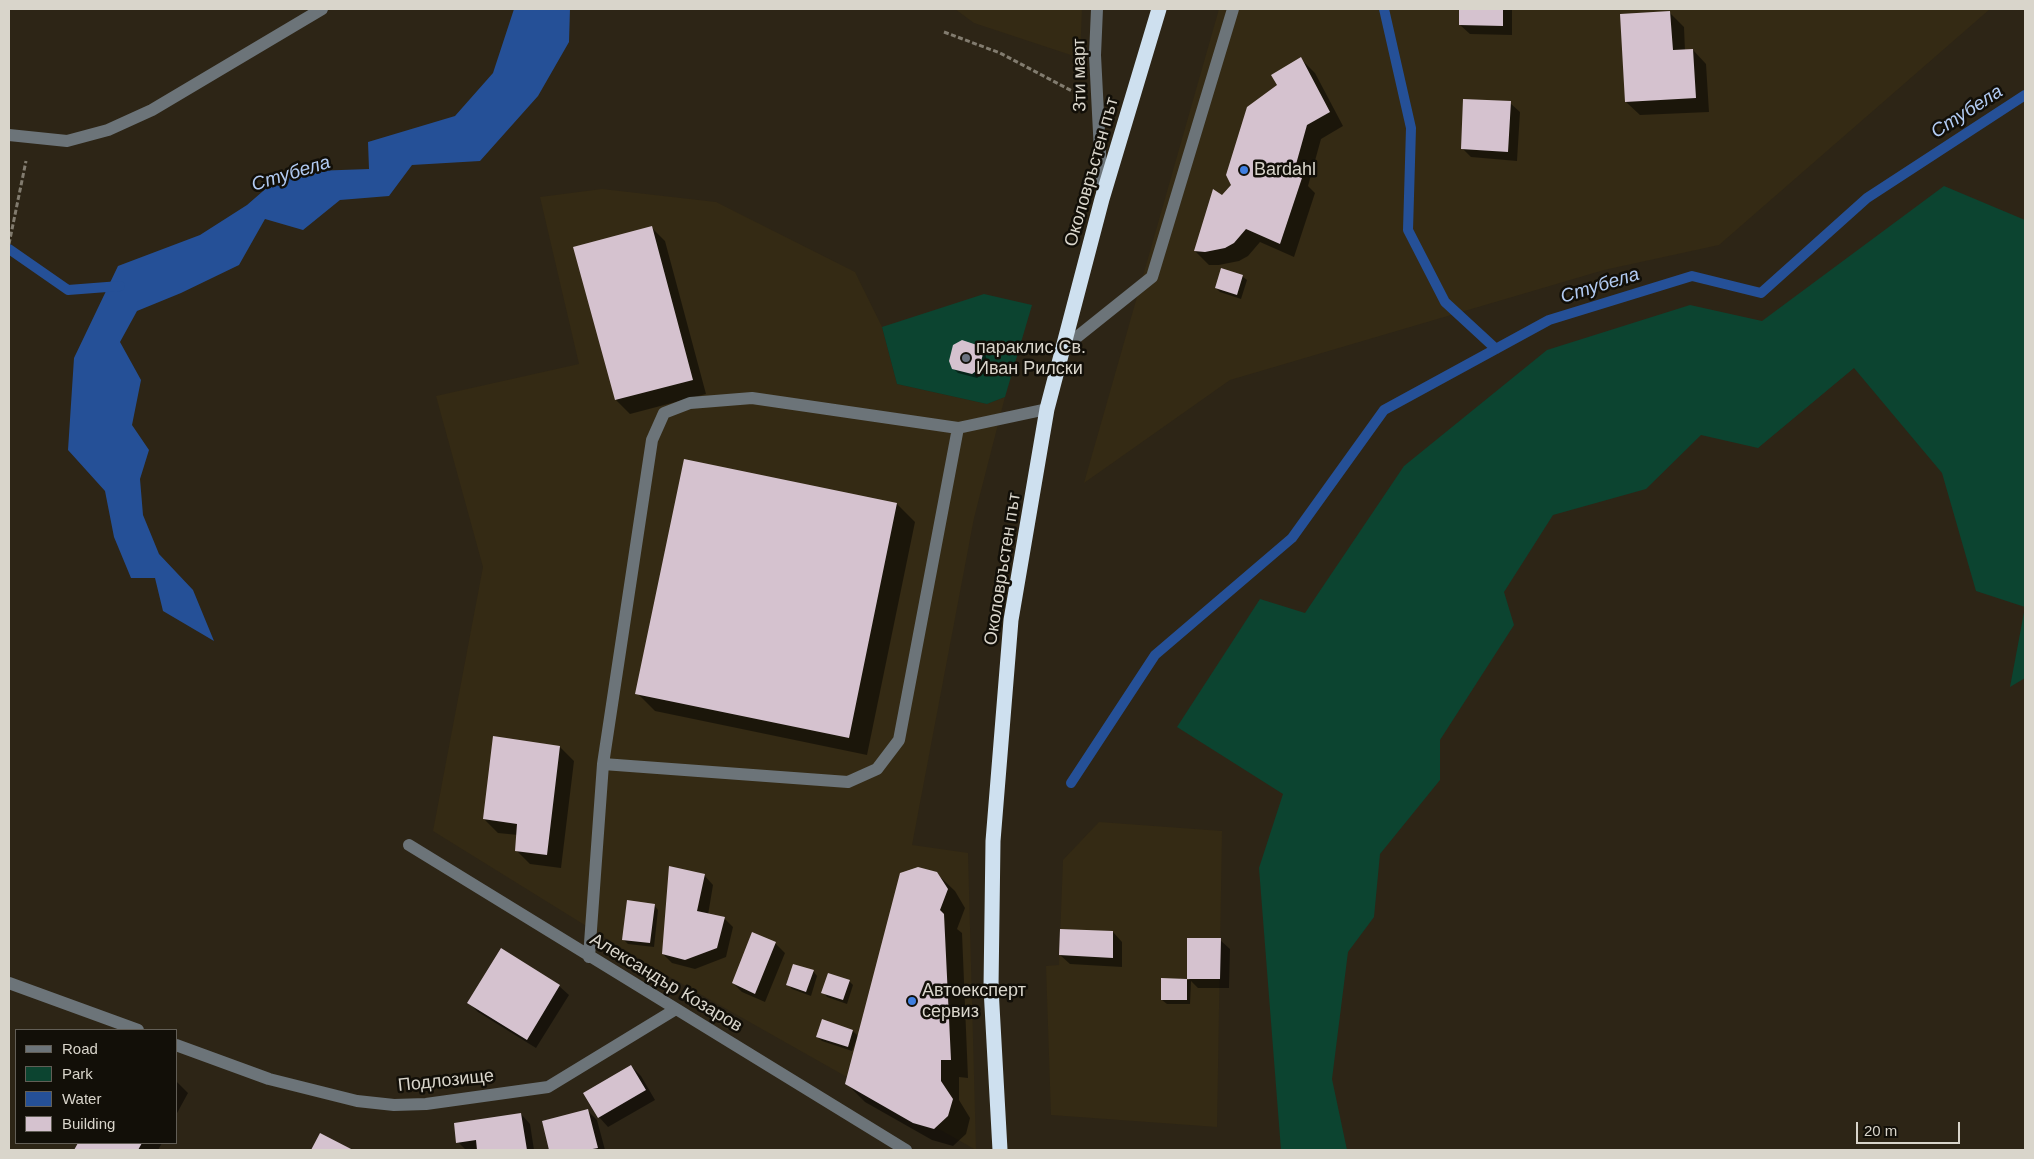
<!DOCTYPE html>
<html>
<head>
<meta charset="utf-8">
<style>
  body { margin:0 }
  #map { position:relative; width:2034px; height:1159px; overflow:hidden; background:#2d2516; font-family:Arial,sans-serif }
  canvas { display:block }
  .frame { position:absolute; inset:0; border:10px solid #d9d5cb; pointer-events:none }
  .legend { position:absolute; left:15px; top:1029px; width:162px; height:115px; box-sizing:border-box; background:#120f08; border:1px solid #625e56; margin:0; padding:6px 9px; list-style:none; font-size:15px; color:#d9d5cb }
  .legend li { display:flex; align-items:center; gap:10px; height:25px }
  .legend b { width:25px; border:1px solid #625e56 }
  .scale { position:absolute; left:1856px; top:1122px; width:104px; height:22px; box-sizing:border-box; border:2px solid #d9d5cb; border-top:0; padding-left:6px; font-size:15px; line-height:18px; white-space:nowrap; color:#d9d5cb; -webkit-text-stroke:4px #120f08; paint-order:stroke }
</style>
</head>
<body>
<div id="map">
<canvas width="2034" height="1159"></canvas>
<div class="frame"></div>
<ul class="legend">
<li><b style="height:6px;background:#6c7479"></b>Road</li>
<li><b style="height:14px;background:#0c4430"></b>Park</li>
<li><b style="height:14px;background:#255097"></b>Water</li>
<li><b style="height:14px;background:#d5c2cf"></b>Building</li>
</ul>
<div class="scale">20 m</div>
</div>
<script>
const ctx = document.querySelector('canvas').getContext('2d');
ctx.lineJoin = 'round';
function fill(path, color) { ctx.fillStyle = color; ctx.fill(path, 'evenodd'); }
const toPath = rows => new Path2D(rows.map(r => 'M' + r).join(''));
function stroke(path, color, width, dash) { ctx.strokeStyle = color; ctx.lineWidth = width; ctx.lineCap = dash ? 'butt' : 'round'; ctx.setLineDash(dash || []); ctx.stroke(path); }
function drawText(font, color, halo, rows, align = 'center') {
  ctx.font = font + ' Arial,sans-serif'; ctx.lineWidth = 5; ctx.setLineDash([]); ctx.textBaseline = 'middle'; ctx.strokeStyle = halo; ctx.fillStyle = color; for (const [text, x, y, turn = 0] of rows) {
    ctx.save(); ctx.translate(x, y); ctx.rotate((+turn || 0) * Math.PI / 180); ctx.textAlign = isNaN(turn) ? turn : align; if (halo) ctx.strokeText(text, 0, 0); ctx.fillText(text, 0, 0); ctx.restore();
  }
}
fill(toPath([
  [955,9,1082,9,1080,58,974,23],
  [1219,9,1990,9,1719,245,1604,270,1230,380,1084,483],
  [602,189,716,202,855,272,882,327,897,384,987,404,1005,397,974,518,912,845,968,853,976,1150,654,968,433,831,483,567,436,396,579,364,540,197],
  [1099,822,1222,831,1217,1127,1051,1115,1046,966,1059,965,1063,860]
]), '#342a14');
fill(toPath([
  [1944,186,2025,220,2025,678,2010,687,2025,607,1976,591,1942,473,1854,368,1758,448,1701,435,1646,489,1553,515,1504,592,1514,625,1440,740,1440,780,1380,854,1374,917,1348,952,1332,1079,1347,1150,1281,1150,1259,868,1283,794,1177,727,1260,599,1305,613,1404,466,1547,350,1690,305,1762,321],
  [984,294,1032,305,1005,397,987,404,897,384,882,327]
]), '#0c4430');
fill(toPath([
  [514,9,570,9,569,42,538,96,480,161,412,165,389,196,340,200,303,230,265,219,239,265,181,293,137,311,120,342,141,380,132,425,149,450,140,479,143,515,159,554,193,590,214,641,163,611,155,578,131,578,114,537,105,491,68,450,74,358,118,266,200,235,247,205,285,172,369,169,368,142,455,116,493,73]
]), '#255097');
fill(toPath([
  [1461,9,1512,9,1512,35,1470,34,1460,25],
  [1670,13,1684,27,1685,51,1693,50,1706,64,1709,112,1640,115,1626,102],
  [1301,59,1315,73,1343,126,1321,139,1308,186,1315,193,1294,257,1260,242,1248,256,1239,261,1219,265,1209,265,1195,251,1222,197,1232,185],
  [1510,103,1520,112,1517,161,1471,157,1462,148],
  [651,227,665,241,706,394,630,414,616,400],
  [1242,276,1247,280,1241,299,1220,292,1216,288],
  [980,347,984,351,987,360,984,373,977,378,958,373,953,368],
  [685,460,897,504,915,522,867,755,655,711,637,693],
  [560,747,574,761,561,868,530,864,516,850,518,835,498,833,484,819],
  [936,873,955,891,965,908,957,929,962,933,968,1078,959,1077,959,1100,970,1118,966,1134,953,1146,932,1140,865,1102,847,1084,858,1041,856,1041,852,1051,822,1041,817,1037,822,1021,853,1031,859,1037],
  [704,875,713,885,708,915,724,918,733,927,726,957,695,969,672,963,663,954],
  [654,905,658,910,654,947,628,944,623,939],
  [1113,932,1122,942,1122,967,1070,964,1060,955],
  [1188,939,1220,940,1230,949,1229,988,1198,988,1191,981,1190,1004,1167,1004,1162,1000,1162,980,1189,980],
  [775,943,785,953,765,1002,742,992,733,983],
  [813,971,817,976,811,996,792,989,788,985],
  [849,981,853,985,847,1004,827,997,823,992],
  [559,986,569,995,536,1048,478,1012,469,1003],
  [631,1066,641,1076,655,1100,608,1127,599,1117],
  [176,1081,188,1093,176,1115],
  [588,1111,597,1120,605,1150,551,1150,543,1122],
  [521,1114,530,1124,534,1150,466,1150,458,1142],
  [79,1143,162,1143,158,1150,75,1150]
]), '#0007');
stroke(toPath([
  [1384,9,1411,128,1408,230,1445,302,1496,349],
  [9,249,68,290,120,286],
  [1071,783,1155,655,1292,538,1384,410,1549,320,1692,276,1761,293,1867,198,2025,95]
]), '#255097', 10);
fill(toPath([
  [1459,9,1503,9,1503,26,1459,25],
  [1670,11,1673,50,1693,49,1696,98,1625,102,1620,14],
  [1301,57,1330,112,1307,125,1293,175,1302,178,1280,244,1246,229,1234,243,1225,248,1205,252,1194,251,1213,189,1222,195,1231,185,1226,175,1247,107,1277,85,1271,75],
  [1463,99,1511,101,1508,152,1461,149],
  [652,226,693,380,615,400,573,247],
  [1221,268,1243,275,1237,295,1215,288],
  [962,340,980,346,983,354,979,369,972,374,952,369,949,361,953,345],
  [684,459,897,503,849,738,635,694],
  [493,736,560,746,547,855,515,851,517,824,483,819],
  [669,866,705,874,697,911,725,917,717,948,685,960,662,954],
  [918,867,937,872,948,889,940,910,944,914,951,1060,941,1060,941,1081,953,1099,948,1116,934,1129,913,1123,845,1084,900,873],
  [627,900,655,904,650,943,622,940],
  [1060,929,1113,931,1113,958,1059,955],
  [752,932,776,942,755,994,732,983],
  [1187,938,1221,938,1220,979,1187,979],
  [501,948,560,985,527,1040,467,1003],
  [793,964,814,970,806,992,786,985],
  [828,973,850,980,843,1000,821,993],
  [1161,978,1187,979,1187,1000,1161,1000],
  [822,1019,853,1030,848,1047,816,1037],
  [631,1065,646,1090,598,1118,583,1093],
  [588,1109,598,1148,587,1150,549,1150,542,1121],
  [521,1113,527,1150,477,1150,476,1140,456,1143,454,1123],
  [320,1133,353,1150,311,1150],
  [78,1143,142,1143,138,1150,74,1150]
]), '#d5c2cf');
stroke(toPath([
  [944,32,1000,53,1072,91],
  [9,244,26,161]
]), '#827c6f', 3, [5, 2.5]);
stroke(toPath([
  [1097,9,1095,55,1102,191],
  [9,135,67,141,108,130,152,110,322,9],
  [1062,349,1152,277,1233,9],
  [958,428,899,740,877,769,848,782,603,764,652,440,664,413,690,403,752,398,958,428,1047,409],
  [409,845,906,1150],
  [589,957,603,764],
  [9,983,138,1030],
  [176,1045,269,1079,357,1101,394,1105,426,1104,548,1087,676,1009]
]), '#6c7479', 12);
stroke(toPath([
  [1000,1150,991,988,993,841,1011,620,1047,409,1102,199,1159,9]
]), '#cee0ef', 15);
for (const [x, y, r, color] of [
  [1244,170,5,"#3f7fe0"],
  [966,358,5,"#6b7280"],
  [912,1001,5,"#3f7fe0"]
]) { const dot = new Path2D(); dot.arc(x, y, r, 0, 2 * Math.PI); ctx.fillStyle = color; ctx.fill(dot); stroke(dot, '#120f08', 2); }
drawText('18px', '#d9d5cb', '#120f08', [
  ["3ти март",1080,75,-91],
  ["Околовръстен път",1092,172,-74],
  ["Околовръстен път",1003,569,-81],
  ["Александър Козаров",666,983,31],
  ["Подлозище",446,1081,-6]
]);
drawText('18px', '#d9d5cb', '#120f08', [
  ["Bardahl",1254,170],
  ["параклис Св.",976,348],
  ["Иван Рилски",976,369],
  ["Автоексперт",922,991],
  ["сервиз",922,1012]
], 'left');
drawText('italic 19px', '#b2cbf3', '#120f08', [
  ["Стубела",1967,112,-33],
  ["Стубела",291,174,-17],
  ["Стубела",1600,286,-17]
]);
</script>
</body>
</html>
